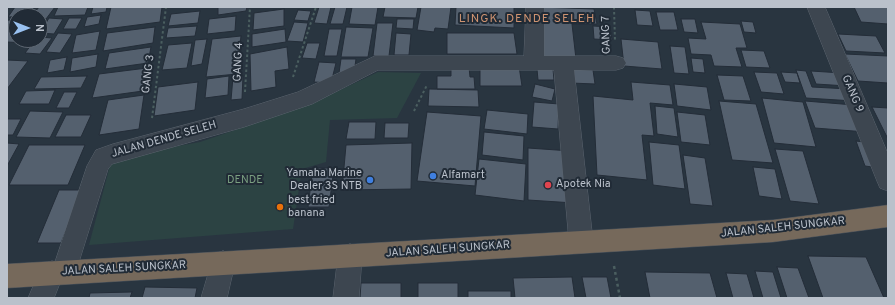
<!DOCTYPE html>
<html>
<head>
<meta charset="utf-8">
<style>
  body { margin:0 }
  #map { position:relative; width:895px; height:305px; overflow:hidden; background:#293540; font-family:Overpass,sans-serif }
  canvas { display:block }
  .frame { position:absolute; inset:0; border:8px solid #bac1cb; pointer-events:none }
  .north { position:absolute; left:8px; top:8px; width:40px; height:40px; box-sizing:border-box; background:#212b36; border:1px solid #5e6772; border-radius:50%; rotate:90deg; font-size:11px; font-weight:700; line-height:16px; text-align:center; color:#bac1cb }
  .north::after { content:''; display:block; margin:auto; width:14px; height:18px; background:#99c1f0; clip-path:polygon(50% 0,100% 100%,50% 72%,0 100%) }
</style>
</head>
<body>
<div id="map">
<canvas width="895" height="305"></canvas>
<div class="frame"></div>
<div class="north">N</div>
</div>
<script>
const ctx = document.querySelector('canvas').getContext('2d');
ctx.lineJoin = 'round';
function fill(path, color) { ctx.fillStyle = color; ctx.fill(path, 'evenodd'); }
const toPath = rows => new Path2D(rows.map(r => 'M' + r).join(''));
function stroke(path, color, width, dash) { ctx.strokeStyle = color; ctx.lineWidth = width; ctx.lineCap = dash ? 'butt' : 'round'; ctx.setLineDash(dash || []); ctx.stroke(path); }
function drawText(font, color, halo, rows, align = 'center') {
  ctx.font = font + ' Overpass,sans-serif'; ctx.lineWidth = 4; ctx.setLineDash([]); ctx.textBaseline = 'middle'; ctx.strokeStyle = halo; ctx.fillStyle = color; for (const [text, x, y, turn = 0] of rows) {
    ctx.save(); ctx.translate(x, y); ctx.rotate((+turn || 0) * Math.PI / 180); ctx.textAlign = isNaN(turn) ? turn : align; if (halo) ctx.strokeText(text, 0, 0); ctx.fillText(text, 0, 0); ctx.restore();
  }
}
fill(toPath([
  [378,72,421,73,397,118,330,120,326,162,302,169,293,229,89,245,112,158,200,142,311,104]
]), '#2c4343');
const building = toPath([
  [15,7,35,7,28,16,8,17,15,7],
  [39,7,55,7,46,19,40,19,40,16,32,16,39,7],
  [58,7,88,7,85,15,54,16,58,7],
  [93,7,107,7,106,12,91,14,93,7],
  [111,7,162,7,160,22,106,29,111,7],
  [218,7,247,7,246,11,218,15,218,7],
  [319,7,331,7,327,24,314,23,319,7],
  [335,7,347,7,343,24,330,24,335,7],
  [352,7,378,7,375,25,349,24,352,7],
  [385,7,418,7,416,18,383,17,385,7],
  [421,7,451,7,448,29,435,28,434,32,417,30,421,7],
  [456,7,514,7,514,28,455,25,456,7],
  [539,7,594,9,597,24,572,24,576,59,543,58,539,7],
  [854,7,888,7,888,24,861,22,854,7],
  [284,9,284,26,253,30,254,13,284,9],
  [298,10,311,11,308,21,294,20,298,10],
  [635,10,650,11,653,26,637,25,635,10],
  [200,11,198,23,168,26,171,14,200,11],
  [656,12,674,12,678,30,660,30,656,12],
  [101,15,99,24,84,27,87,17,101,15],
  [236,16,235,31,207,34,209,19,236,16],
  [49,18,63,19,54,34,40,33,49,18],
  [69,18,82,18,76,29,63,29,69,18],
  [397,19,414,19,413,29,396,28,397,19],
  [681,19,695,19,698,33,684,32,681,19],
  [7,20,16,21,16,40,30,40,28,43,7,42,7,20],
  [741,21,753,22,756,33,744,32,741,21],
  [294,22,308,23,303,42,287,41,294,22],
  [701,22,740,24,747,48,736,48,742,67,714,66,711,55,691,54,688,38,706,39,701,22],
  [377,23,393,23,389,56,373,56,377,23],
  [197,26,195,36,166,38,168,28,197,26],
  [593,26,610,27,612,40,594,39,593,26],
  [155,27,153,43,103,51,107,33,155,27],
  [346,27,373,28,368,57,341,57,346,27],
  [285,29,286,42,252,47,252,34,285,29],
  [329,29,342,29,337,56,324,56,329,29],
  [100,31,96,50,72,53,76,35,100,31],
  [58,33,72,34,60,53,46,52,58,33],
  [396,33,411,34,409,55,394,55,396,33],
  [447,33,514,33,517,54,447,54,447,33],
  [838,34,876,36,885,53,846,51,838,34],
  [241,36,237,74,206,77,212,39,241,36],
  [40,37,52,38,40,54,25,53,35,40,40,40,40,37],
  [207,39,202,64,191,66,195,40,207,39],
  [621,39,658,42,662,69,624,66,621,39],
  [192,43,187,68,162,70,168,45,192,43],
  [307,43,320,43,316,59,302,58,307,43],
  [670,46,685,47,689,74,674,73,670,46],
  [151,47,148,63,105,69,109,53,151,47],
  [287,47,289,69,275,71,276,87,251,91,250,54,287,47],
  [741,50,764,51,770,68,746,67,741,50],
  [98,54,96,67,70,72,72,58,98,54],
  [845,54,888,56,888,83,858,81,845,54],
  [67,57,64,70,47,73,50,60,67,57],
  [691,58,703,59,705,73,693,72,691,58],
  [341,59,356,59,354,73,339,73,341,59],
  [7,60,28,61,7,89,7,60],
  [319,62,336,63,331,83,314,82,319,62],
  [480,66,519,66,522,86,480,86,480,66],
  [451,67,469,67,470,77,474,77,475,89,437,89,437,76,451,76,451,67],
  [147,68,143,91,92,98,99,74,147,68],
  [537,69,553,69,554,80,538,80,537,69],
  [569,69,593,70,595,84,571,83,569,69],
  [796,70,806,71,812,87,849,89,854,101,806,98,796,70],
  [811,71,842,73,847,86,816,84,811,71],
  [754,72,777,73,784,94,761,92,754,72],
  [781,72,797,73,800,83,785,82,781,72],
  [717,75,743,76,751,101,724,100,717,75],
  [87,76,81,88,34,89,41,77,87,76],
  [229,76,228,95,205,98,207,79,229,76],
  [243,76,242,99,231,100,233,77,243,76],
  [198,82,195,110,154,116,158,87,198,82],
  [631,82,670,85,673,105,650,103,654,136,642,135,647,180,597,175,593,96,633,100,631,82],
  [535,84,555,89,552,101,532,97,535,84],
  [674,84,707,87,711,110,677,106,674,84],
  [429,89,478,90,479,107,428,106,429,89],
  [55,90,49,104,19,104,26,91,55,90],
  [64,92,77,92,69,108,56,108,64,92],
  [144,95,139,129,99,135,108,100,144,95],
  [762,98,803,102,816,147,774,143,762,98],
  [719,101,756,104,773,163,732,160,719,101],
  [805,101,854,105,866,132,815,128,805,101],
  [534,102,559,104,558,129,532,127,534,102],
  [655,106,674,108,678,137,657,134,655,106],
  [872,107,888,108,888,139,872,107],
  [487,110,528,114,527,134,484,129,487,110],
  [30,111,63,112,50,138,16,137,30,111],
  [427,112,481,116,475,186,417,181,427,112],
  [677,112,705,115,710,145,681,142,677,112],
  [66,115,91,115,81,137,55,137,66,115],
  [7,119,21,119,13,135,7,135,7,119],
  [349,122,376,122,375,139,346,139,349,122],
  [385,123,409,123,408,138,384,138,385,123],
  [484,132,524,136,523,160,482,155,484,132],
  [856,141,871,143,880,168,865,166,856,141],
  [649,142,679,145,685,189,653,185,649,142],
  [7,143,19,144,7,166,7,143],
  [412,143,411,189,342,190,346,145,412,143],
  [29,145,85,145,68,185,9,185,29,145],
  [528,148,571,151,574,203,528,200,528,148],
  [775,149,803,151,819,204,790,201,775,149],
  [683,155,705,158,713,206,690,204,683,155],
  [479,159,526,164,524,201,475,195,479,159],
  [753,167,775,169,782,199,759,196,753,167],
  [313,168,334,168,329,207,308,207,313,168],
  [59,190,82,190,61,243,37,243,59,190],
  [808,256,866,257,884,298,823,298,808,256],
  [777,267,798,268,809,298,787,298,777,267],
  [755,271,773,272,781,298,763,298,755,271],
  [645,272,710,273,717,298,650,298,645,272],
  [726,273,747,274,754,298,733,298,726,273],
  [572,277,575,298,515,298,513,278,572,277],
  [582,277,607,277,611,298,586,298,582,277],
  [361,283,401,283,401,298,360,298,361,283],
  [418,283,458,283,458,298,418,298,418,283],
  [145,287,197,288,195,298,142,298,145,287],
  [468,291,511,291,511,298,468,298,468,291],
  [132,292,130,298,89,298,90,293,132,292]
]);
fill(building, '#54606e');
stroke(building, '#242d38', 1);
const minor = toPath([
  [526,7,544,7,544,56,616,56,623,58,626,63,623,68,616,70,574,70,593,241,590,249,581,253,572,249,569,241,554,70,378,70,312,104,244,127,112,164,108,169,73,281,64,284,60,283,54,298,28,298,43,264,52,261,55,262,87,166,96,150,113,144,244,109,298,92,375,56,524,56,526,7],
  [807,7,825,7,888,154,888,191,880,188,877,181,807,7],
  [350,244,359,248,362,256,359,298,333,298,338,256,341,248,350,244],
  [223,251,232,254,235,263,227,298,201,298,214,254,223,251]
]);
const highway = toPath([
  [888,205,888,227,773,242,7,288,7,264,773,220,888,205]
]);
stroke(minor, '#5b646e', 1);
stroke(highway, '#48515b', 1);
stroke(toPath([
  [614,7,615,41],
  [293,77,316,7],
  [245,92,250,7],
  [414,111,427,85],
  [152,118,166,7]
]), '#4b5f60', 2, [2.5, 2.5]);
stroke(toPath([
  [614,266,620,298]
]), '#4b5f60', 2.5, [3, 3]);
fill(minor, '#3d4650');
fill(highway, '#76695b');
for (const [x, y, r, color] of [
  [433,176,4,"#3f7fe0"],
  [370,180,4,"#3f7fe0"],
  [548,185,4,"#e0444e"],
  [280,207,4,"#e8710a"]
]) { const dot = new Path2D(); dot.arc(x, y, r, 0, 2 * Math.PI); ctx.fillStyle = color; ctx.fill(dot); stroke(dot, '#212b36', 1.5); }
drawText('11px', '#bac1cb', '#212b36', [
  ["GANG 7",607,35,-92],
  ["GANG 4",239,62,-87],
  ["GANG 3",149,74,-83],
  ["GANG 9",852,94,67],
  ["JALAN DENDE SELEH",164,140,-16],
  ["JALAN SALEH SUNGKAR",783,228,-6],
  ["JALAN SALEH SUNGKAR",448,250,-4],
  ["JALAN SALEH SUNGKAR",124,269,-3]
]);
drawText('11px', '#bac1cb', '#212b36', [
  ["Yamaha Marine",362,174,"right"],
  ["Dealer 3S NTB",362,187,"right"],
  ["Alfamart",441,176],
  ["Apotek Nia",556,185],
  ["best fried",288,201],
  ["banana",288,214]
], 'left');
drawText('11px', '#7a9e80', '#212b36', [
  ["DENDE",245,181]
]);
ctx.letterSpacing = '1px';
drawText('12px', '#ce9371', '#212b36', [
  ["LINGK. DENDE SELEH",527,20]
]);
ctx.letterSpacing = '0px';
</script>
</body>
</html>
